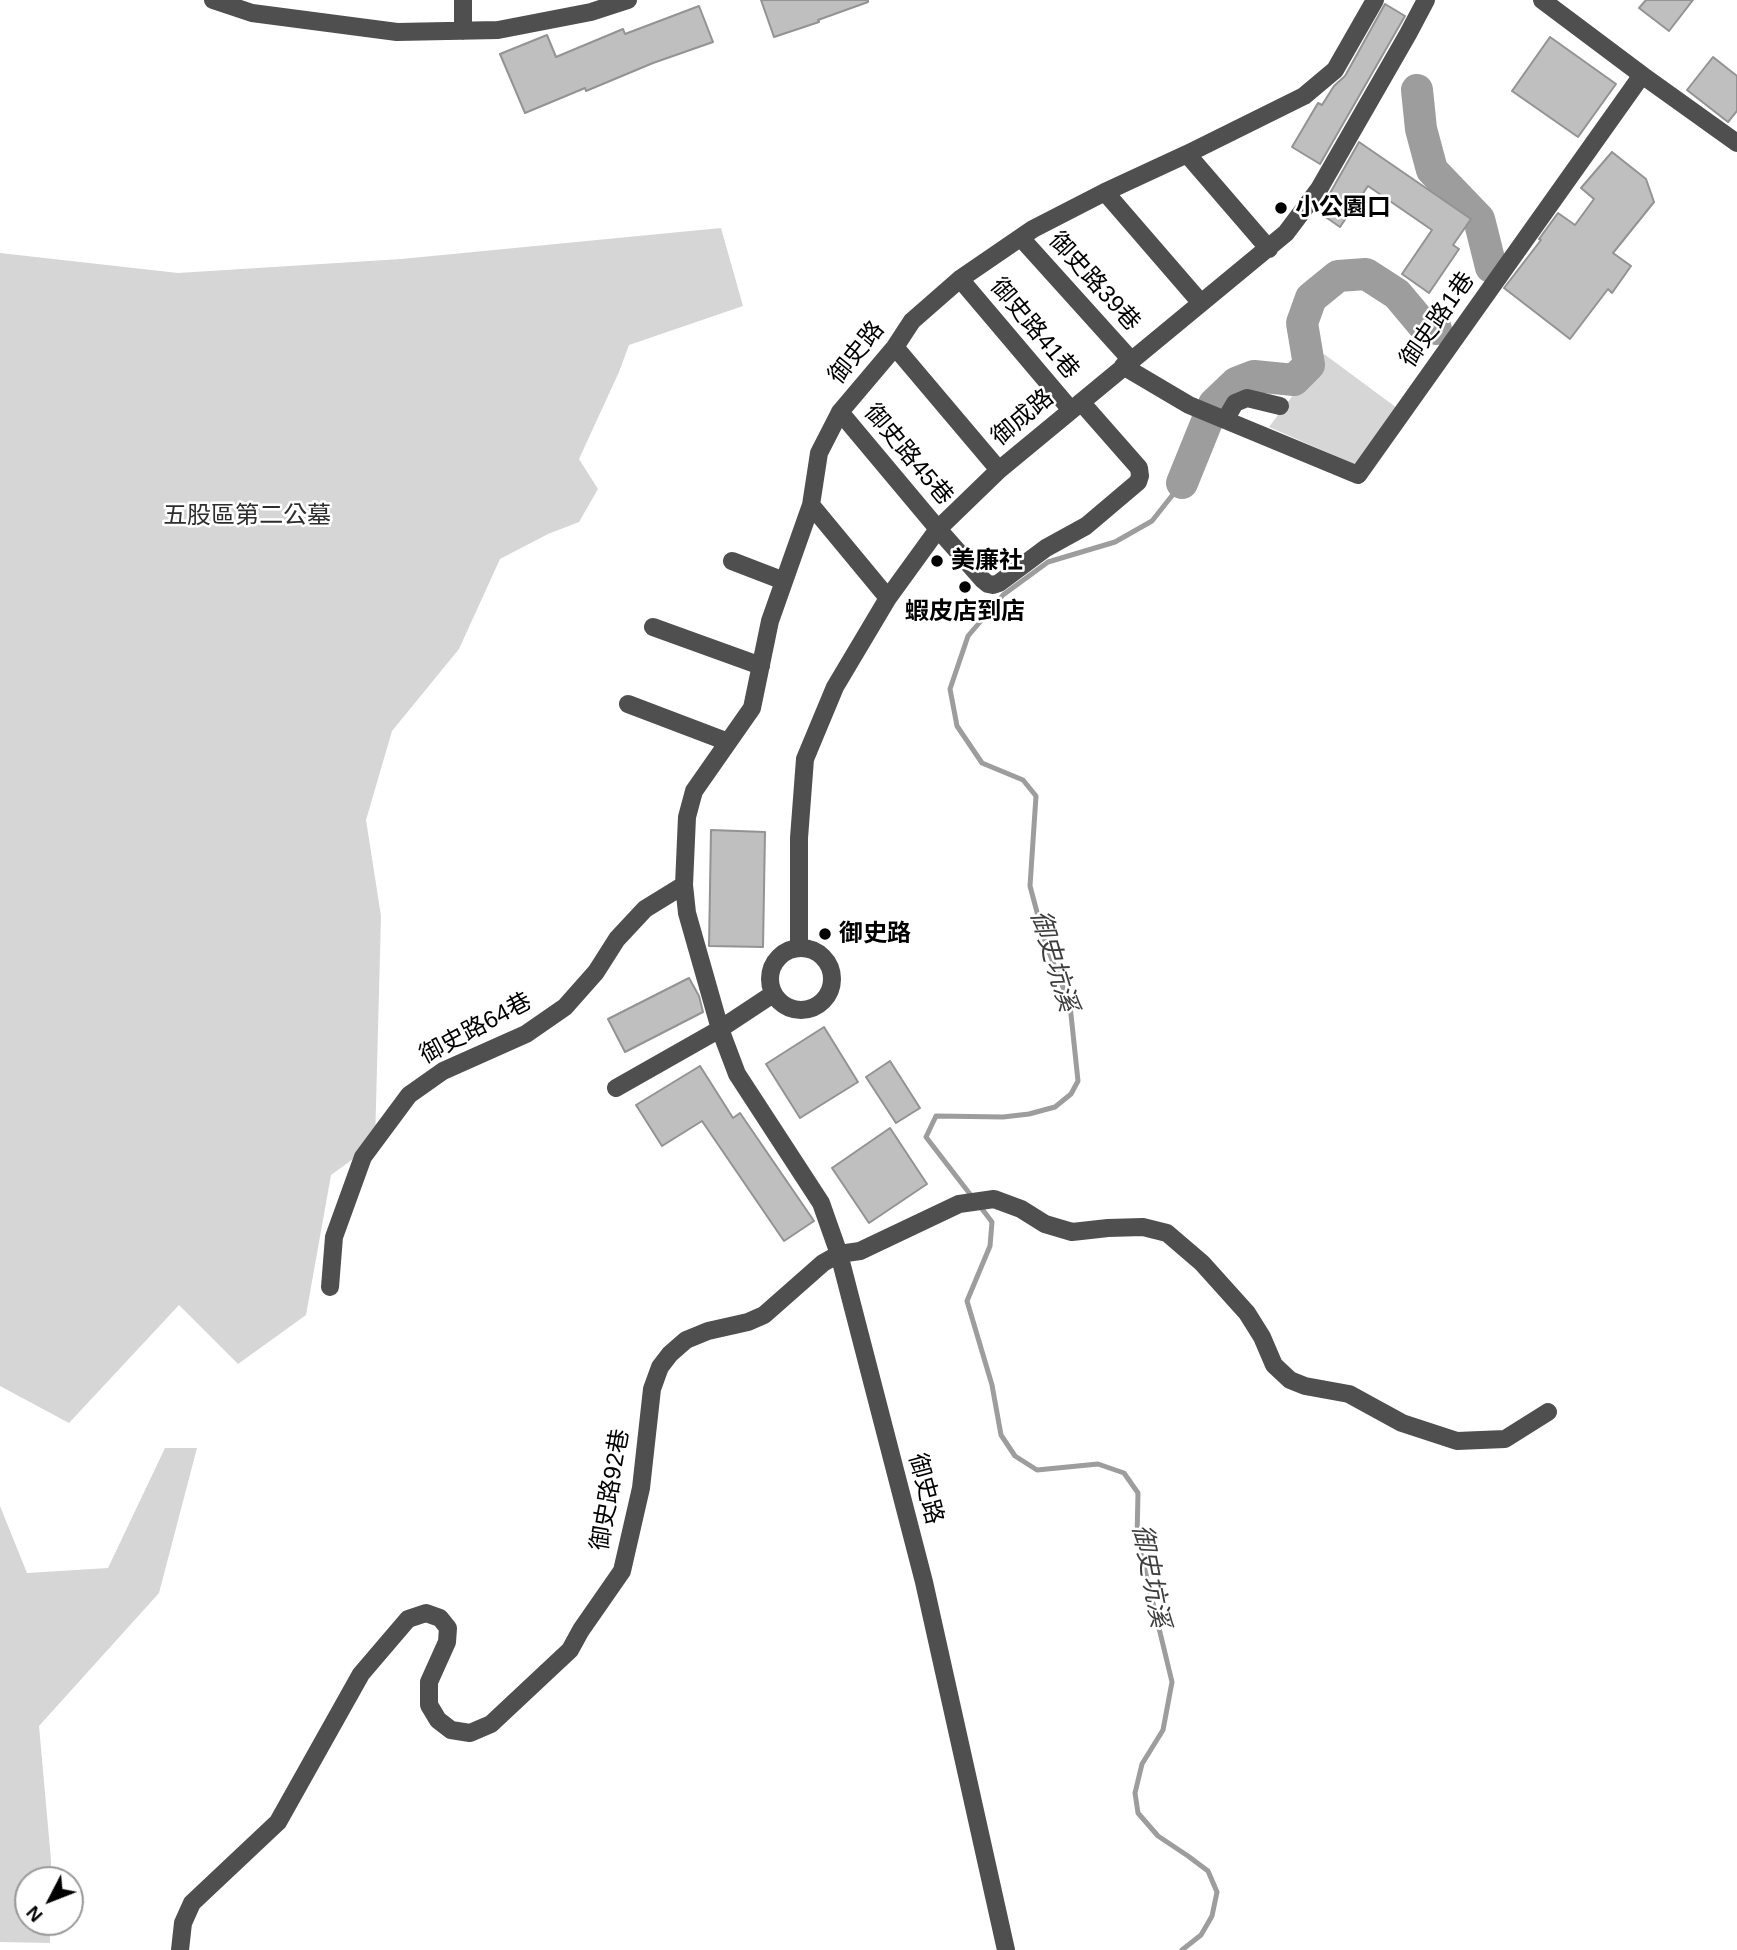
<!DOCTYPE html>
<html>
<head>
<meta charset="utf-8">
<style>
  body { margin:0 }
  #map { position:relative; width:1737px; height:1950px; overflow:hidden; background:#fff; font-family:Helvetica,sans-serif }
  canvas { display:block }
  .north { position:absolute; left:14px; top:1866px; width:70px; height:70px; box-sizing:border-box; background:#fff; border:2px solid #999; border-radius:50%; rotate:228deg; font-size:19px; font-weight:700; line-height:28px; text-align:center; color:#000 }
  .north::after { content:''; display:block; margin:auto; width:24px; height:32px; background:#000; clip-path:polygon(50% 0,100% 100%,50% 72%,0 100%) }
</style>
</head>
<body>
<div id="map">
<canvas width="1737" height="1950"></canvas>
<div class="north">N</div>
</div>
<script>
const ctx = document.querySelector('canvas').getContext('2d');
ctx.lineJoin = 'round';
function fill(path, color) { ctx.fillStyle = color; ctx.fill(path, 'evenodd'); }
const toPath = rows => new Path2D(rows.map(r => 'M' + r).join(''));
function stroke(path, color, width, dash) { ctx.strokeStyle = color; ctx.lineWidth = width; ctx.lineCap = dash ? 'butt' : 'round'; ctx.setLineDash(dash || []); ctx.stroke(path); }
function drawText(font, color, halo, rows, align = 'center') {
  ctx.font = font + ' Helvetica,"Noto Sans TC",sans-serif'; ctx.lineWidth = 5; ctx.setLineDash([]); ctx.textBaseline = 'middle'; ctx.strokeStyle = halo; ctx.fillStyle = color; for (const [text, x, y, turn = 0] of rows) {
    ctx.save(); ctx.translate(x, y); ctx.rotate((+turn || 0) * Math.PI / 180); ctx.textAlign = isNaN(turn) ? turn : align; if (halo) ctx.strokeText(text, 0, 0); ctx.fillText(text, 0, 0); ctx.restore();
  }
}
fill(toPath([
  [721,228,743,306,629,345,619,372,579,459,598,489,579,522,548,534,500,559,459,649,392,731,366,820,381,916,375,1143,331,1175,306,1315,238,1364,179,1305,69,1423,0,1386,0,253,178,273,401,259],
  [1324,354,1397,408,1356,465,1269,427],
  [165,1448,197,1448,159,1593,39,1726,51,1860,51,1880,28,1880,28,1922,50,1922,50,1943,0,1942,0,1506,27,1573,108,1568]
]), '#d6d6d6');
stroke(toPath([
  [973,1198,926,1137,936,1116,1003,1117,1029,1114,1055,1107,1071,1094,1078,1081,1070,1005,1045,942,1030,886,1036,796,1023,780,982,763,957,726,950,689,968,636,1003,595,1048,562,1115,542,1152,521,1182,483],
  [979,1205,992,1222,990,1246,967,1301,992,1385,1001,1435,1015,1456,1037,1470,1098,1464,1124,1473,1138,1493,1137,1537,1172,1682,1163,1730,1142,1764,1135,1793,1138,1813,1158,1836,1188,1856,1208,1871,1217,1892,1212,1916,1201,1935,1182,1950]
]), '#9d9d9d', 5);
stroke(toPath([
  [1417,90,1421,129,1432,170,1479,219,1491,267],
  [1182,483,1214,404,1236,383,1254,376,1294,380,1309,365,1302,323,1311,298,1338,276,1366,274,1397,294,1423,325,1436,329]
]), '#9d9d9d', 32);
const building = toPath([
  [761,0,868,0,868,2,818,20,819,22,774,37,761,0],
  [1646,0,1693,0,1669,31,1639,8,1646,0],
  [1385,4,1405,16,1320,164,1292,147,1318,103,1322,105,1334,86,1345,76,1385,4],
  [699,6,713,42,653,63,586,91,585,88,525,113,500,54,547,35,556,57,623,29,625,34,699,6],
  [1550,37,1616,84,1578,137,1512,91,1550,37],
  [1713,57,1737,76,1737,111,1728,122,1687,90,1713,57],
  [1359,142,1471,219,1453,245,1459,249,1429,293,1402,274,1432,230,1368,186,1340,227,1317,211,1329,195,1359,142],
  [1612,152,1646,179,1654,202,1613,253,1631,266,1612,293,1608,289,1570,339,1504,288,1541,240,1539,239,1558,213,1575,225,1594,199,1581,188,1612,152],
  [711,830,765,832,763,947,709,946,711,830],
  [689,978,699,996,703,1012,625,1052,608,1019,689,978],
  [824,1027,858,1082,800,1118,766,1064,824,1027],
  [890,1061,920,1108,896,1123,866,1077,890,1061],
  [700,1066,733,1118,740,1113,814,1221,784,1241,702,1121,662,1146,636,1105,700,1066],
  [890,1128,927,1184,869,1223,832,1168,890,1128]
]);
fill(building, '#bfbfbf');
stroke(building, '#939393', 2);
stroke(toPath([
  [213,0,252,13,397,32,498,30,591,12,628,0],
  [463,31,463,0],
  [1642,75,1737,143],
  [1187,154,1269,249],
  [1105,192,1201,303],
  [1021,238,1131,360],
  [960,279,1071,410],
  [895,347,999,470],
  [1123,366,1189,405,1358,475,1642,75,1542,0],
  [840,412,938,529,983,580,988,584,993,585,999,583,1046,548,1086,526,1138,482,1140,476,1139,468,1081,402],
  [1225,420,1235,403,1247,398,1280,406],
  [811,505,888,598],
  [732,561,784,581],
  [653,627,761,666],
  [628,704,728,742],
  [799,948,799,838,805,759,835,687,888,598,938,529,999,470,1286,233,1319,189,1408,34,1426,0],
  '770 979a31 31 0 1 1 62 0a31 31 0 1 1-62 0Z',
  [616,1088,720,1029,773,994],
  [330,1287,334,1237,363,1157,409,1095,443,1071,526,1034,565,1007,596,972,617,939,645,909,684,885],
  [180,1950,183,1923,192,1903,278,1822,361,1674,408,1619,426,1613,440,1618,448,1628,447,1642,429,1682,429,1705,438,1720,451,1730,470,1733,491,1724,570,1650,581,1630,622,1571,641,1488,652,1389,660,1367,670,1354,686,1340,708,1331,748,1322,764,1315,823,1263,839,1254,860,1251,959,1204,994,1199,1021,1209,1045,1224,1072,1232,1108,1228,1143,1227,1167,1233,1202,1263,1247,1313,1262,1337,1274,1365,1290,1380,1305,1386,1349,1394,1402,1423,1457,1441,1505,1439,1548,1412],
  [1006,1950,924,1582,839,1254,821,1203,737,1074,720,1029,687,913,684,885,687,817,694,791,752,708,770,621,811,505,819,453,840,412,895,347,912,321,960,279,1033,229,1105,192,1187,154,1304,96,1335,70,1375,0]
]), '#4f4f4f', 18);
for (const [x, y, r, color] of [
  [1281,208,7,"#000"],
  [937,561,7,"#000"],
  [965,587,7,"#000"],
  [825,934,7,"#000"]
]) { const dot = new Path2D(); dot.arc(x, y, r, 0, 2 * Math.PI); ctx.fillStyle = color; ctx.fill(dot); stroke(dot, '#fff', 2.5); }
drawText('bold 24px', '#000', '#fff', [
  ["小公園口",1295,208],
  ["美廉社",951,561],
  ["蝦皮店到店",965,612,"center"],
  ["御史路",839,934]
], 'left');
drawText('24px', '#000', '#fff', [
  ["御史路39巷",1094,282,48],
  ["御史路1巷",1438,320,-55],
  ["御史路41巷",1034,329,50],
  ["御史路",857,353,-51],
  ["御成路",1023,418,-40],
  ["御史路45巷",908,455,50],
  ["御史路64巷",476,1029,-28],
  ["御史路",925,1489,75],
  ["御史路92巷",611,1490,-80]
]);
drawText('24px', '#2d2d2d', '#fff', [
  ["五股區第二公墓",247,516]
]);
drawText('italic 26px', '#3e3e3e', '#fff', [
  ["御史坑溪",1053,961,73],
  ["御史坑溪",1150,1576,79]
]);
</script>
</body>
</html>
